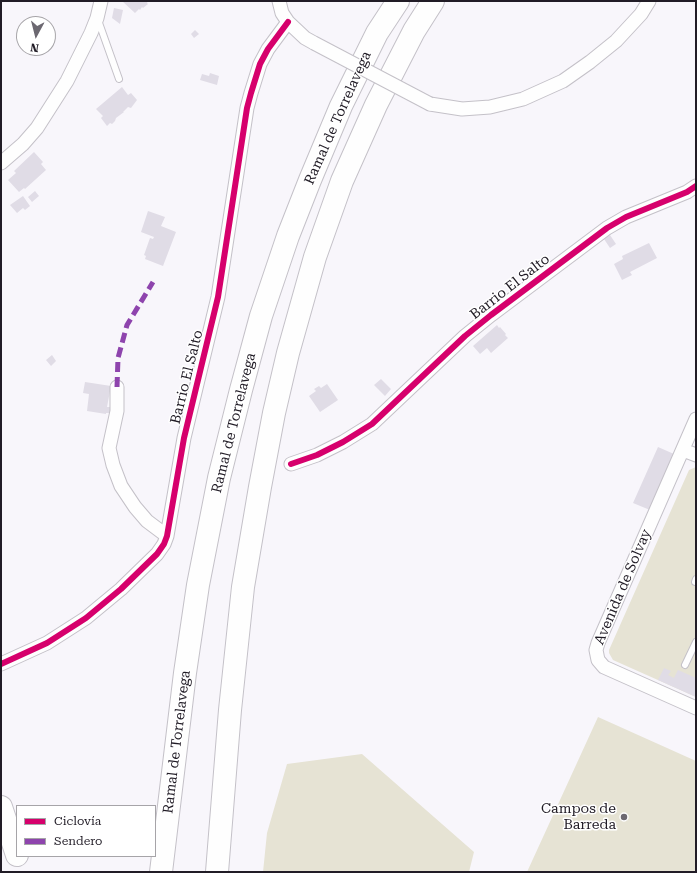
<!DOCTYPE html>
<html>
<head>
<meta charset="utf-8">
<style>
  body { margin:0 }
  #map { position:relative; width:697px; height:873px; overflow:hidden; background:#f8f6fb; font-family:"Roboto Serif",serif }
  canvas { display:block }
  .frame { position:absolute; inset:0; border:2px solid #211c26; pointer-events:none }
  .legend { position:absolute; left:16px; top:805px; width:140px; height:52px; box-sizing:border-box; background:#fff; border:1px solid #a6a4a8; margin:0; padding:5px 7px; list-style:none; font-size:12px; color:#211c26 }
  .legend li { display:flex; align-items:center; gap:8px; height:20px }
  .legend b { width:20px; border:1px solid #a6a4a8 }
  .north { position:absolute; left:16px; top:16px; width:40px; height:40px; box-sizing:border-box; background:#fff; border:1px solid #a6a4a8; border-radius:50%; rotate:187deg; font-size:11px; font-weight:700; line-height:16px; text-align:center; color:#211c26 }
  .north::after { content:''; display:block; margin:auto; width:14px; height:18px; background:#6c6871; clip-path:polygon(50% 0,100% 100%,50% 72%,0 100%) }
</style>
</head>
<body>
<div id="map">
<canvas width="697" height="873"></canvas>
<div class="frame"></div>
<ul class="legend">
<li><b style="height:5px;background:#d6006c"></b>Ciclovía</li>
<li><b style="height:5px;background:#8e44ad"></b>Sendero</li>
</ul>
<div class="north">N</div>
</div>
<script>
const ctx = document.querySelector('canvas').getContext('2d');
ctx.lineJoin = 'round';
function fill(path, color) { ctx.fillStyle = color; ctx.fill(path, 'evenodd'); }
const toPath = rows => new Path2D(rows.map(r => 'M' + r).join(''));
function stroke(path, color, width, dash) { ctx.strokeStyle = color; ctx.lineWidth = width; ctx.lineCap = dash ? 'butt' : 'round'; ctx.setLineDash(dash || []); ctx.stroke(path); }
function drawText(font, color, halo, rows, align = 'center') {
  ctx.font = font + ' "Roboto Serif",serif'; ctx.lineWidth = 3; ctx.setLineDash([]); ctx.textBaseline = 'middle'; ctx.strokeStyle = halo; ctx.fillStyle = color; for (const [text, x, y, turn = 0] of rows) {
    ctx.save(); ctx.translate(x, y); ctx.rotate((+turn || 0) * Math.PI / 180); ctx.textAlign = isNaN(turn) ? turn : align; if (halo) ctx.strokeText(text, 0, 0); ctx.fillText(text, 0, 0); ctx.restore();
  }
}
fill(toPath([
  [696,467,696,697,613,660,609,653,609,650,689,470],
  [598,717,696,761,696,872,527,872],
  [362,754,474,852,469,872,263,872,267,833,287,764]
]), '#e6e3d4');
fill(toPath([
  [122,1,148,1,147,3,148,4,143,8,142,7,140,10,139,9,135,13],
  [114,8,123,10,120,24,112,18],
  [195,30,199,34,194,38,191,34],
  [210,73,219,76,217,85,200,80,202,74,209,76],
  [122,87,128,95,131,93,137,100,131,108,128,107,123,112,124,112,116,118,115,121,112,124,110,123,107,126,101,118,103,116,96,109],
  [34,152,43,162,41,164,46,170,25,189,24,188,19,192,8,180,16,173,14,171],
  [35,191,39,196,32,202,28,197],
  [23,196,30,206,25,210,23,208,17,213,10,205],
  [148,211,165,217,161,226,176,232,163,266,145,259,146,256,144,255,150,238,153,239,154,237,141,232],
  [610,235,616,244,610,248,604,239],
  [649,243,657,258,630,272,632,275,622,280,614,264,623,259,622,256],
  [497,325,499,328,500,327,506,334,505,335,508,338,491,353,487,348,480,354,473,346],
  [52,355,56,361,51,366,46,360],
  [381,379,391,389,385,396,374,385],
  [85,382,111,386,107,407,111,407,110,413,106,413,106,414,87,411,89,394,83,393],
  [327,384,338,400,320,412,309,396,316,391,314,389,319,386,321,388],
  [658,447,674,454,650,510,633,503],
  [664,668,671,671,668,675,674,678,678,670,696,678,696,697,658,680]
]), '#e0dce6');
const service = toPath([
  [98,20,119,79],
  [696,579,695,582,696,582],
  [685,665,696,642]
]);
const minor = toPath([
  [279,1,282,13,288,22,305,38,314,43],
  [430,104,462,109,490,107,523,99,563,81,590,62,616,41,641,14,649,1],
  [1,163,23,144,37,128,67,81,91,33,97,18,101,1],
  [117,387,117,411,109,448,113,465,121,486,135,507,147,521,167,536],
  [696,419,598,643,596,650,598,660,604,667,696,708],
  [683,450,696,455],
  [291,464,317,455,343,442,372,424,465,336,491,315,607,228,626,217,687,192,696,186],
  [1,664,47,643,86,618,121,589,157,554,164,544,167,536,184,438,218,297,247,108,251,93,260,64,268,49,288,22]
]);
const motorway = toPath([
  [1,807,17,855],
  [161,872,185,673,198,585,219,478,241,390,261,316,288,236,310,180,341,106,377,33,398,1],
  [217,872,230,710,243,587,260,487,274,413,288,353,315,257,342,181,376,105,414,31,433,1]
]);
stroke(service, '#c4c1c8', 8);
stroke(minor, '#c4c1c8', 15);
stroke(motorway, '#c4c1c8', 24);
stroke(service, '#fefefe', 6);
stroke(minor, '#fefefe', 13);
stroke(motorway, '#fefefe', 22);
const minorBridge = toPath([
  [314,43,430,104]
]);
stroke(minorBridge, '#c4c1c8', 15, []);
stroke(minorBridge, '#fefefe', 13);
stroke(toPath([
  [117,387,118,358,127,325,153,282]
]), '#8e44ad', 5, [10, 5]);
stroke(toPath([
  [291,464,317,455,343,442,372,424,465,336,491,315,607,228,626,217,687,192,696,186],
  [1,664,47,643,86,618,121,589,157,554,164,544,167,536,184,438,218,297,247,108,251,93,260,64,268,49,288,22]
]), '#d6006c', 6);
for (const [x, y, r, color] of [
  [624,817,4,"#6c6871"]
]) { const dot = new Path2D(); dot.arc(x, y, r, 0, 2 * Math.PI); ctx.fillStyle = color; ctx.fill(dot); stroke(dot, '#fff', 1.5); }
drawText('14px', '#211c26', '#fff', [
  ["Ramal de Torrelavega",338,118,-66],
  ["Barrio El Salto",510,287,-38],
  ["Barrio El Salto",187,377,-76],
  ["Ramal de Torrelavega",234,423,-76],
  ["Avenida de Solvay",623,587,-67],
  ["Ramal de Torrelavega",177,742,-83]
]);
drawText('14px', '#211c26', '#fff', [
  ["Campos de",616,809],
  ["Barreda",616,825]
], 'right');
</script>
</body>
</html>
